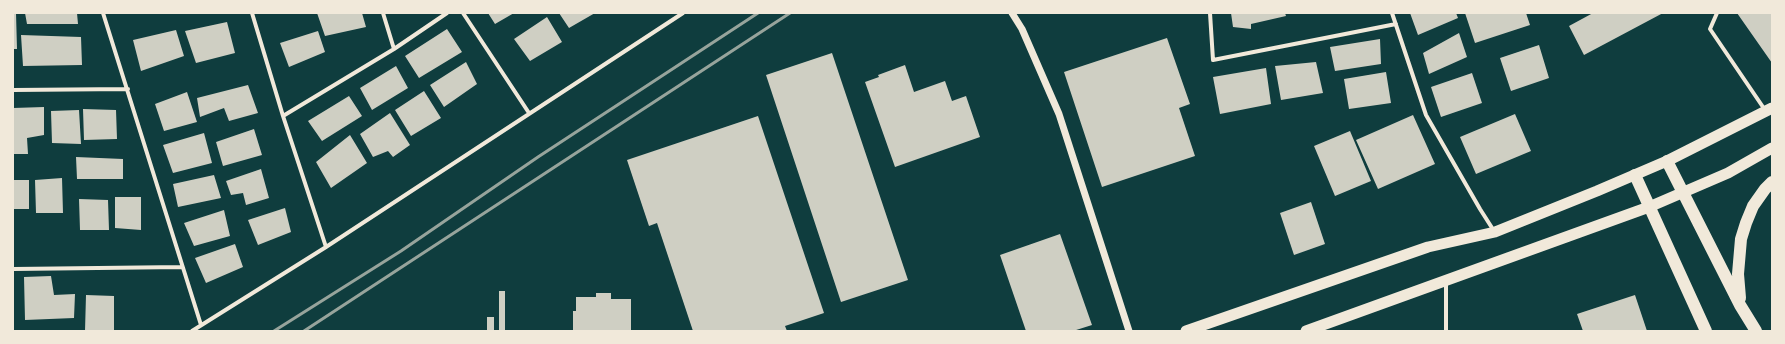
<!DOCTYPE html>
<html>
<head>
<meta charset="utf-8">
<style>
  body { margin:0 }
  #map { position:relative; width:1785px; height:344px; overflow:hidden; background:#0f3d3e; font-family:"Space Grotesk",sans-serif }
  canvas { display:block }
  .frame { position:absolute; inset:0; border:14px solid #f1e9da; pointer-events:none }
</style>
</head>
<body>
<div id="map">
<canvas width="1785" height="344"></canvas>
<div class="frame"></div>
</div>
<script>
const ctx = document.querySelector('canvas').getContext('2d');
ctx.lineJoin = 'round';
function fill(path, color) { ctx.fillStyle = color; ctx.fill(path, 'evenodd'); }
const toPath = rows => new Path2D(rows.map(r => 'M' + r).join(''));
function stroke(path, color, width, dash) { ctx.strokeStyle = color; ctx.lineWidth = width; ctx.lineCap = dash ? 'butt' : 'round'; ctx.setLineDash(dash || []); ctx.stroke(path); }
fill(toPath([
  [13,13,16,13,17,49,13,49],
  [25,13,77,13,78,24,27,24],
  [317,13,362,13,366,27,325,36],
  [488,13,514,13,495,24],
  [559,13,595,13,569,28],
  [1231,13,1285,13,1286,16,1251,24,1251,29,1233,27],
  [1410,13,1456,13,1458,18,1418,35],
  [1465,13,1526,13,1530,25,1475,43],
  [1593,13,1663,13,1584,55,1569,26],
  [1737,13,1772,13,1772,63],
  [547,17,562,42,530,61,514,39],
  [227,22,235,53,196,63,185,31],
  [447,29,462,52,419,78,405,56],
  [176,30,184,56,141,71,133,40],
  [318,31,325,52,289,67,280,43],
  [1459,33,1467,57,1429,74,1423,53],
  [21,35,81,37,82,65,23,66],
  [1167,38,1190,104,1179,108,1195,156,1102,187,1064,72],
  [1380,39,1381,64,1335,71,1330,47],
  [1539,45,1549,78,1511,91,1500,58],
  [832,53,908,280,841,302,766,75],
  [466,62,477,84,444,107,430,85],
  [1316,62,1323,93,1281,100,1275,66],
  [905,65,914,92,945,81,952,101,966,96,980,137,895,167,865,82,879,77,878,75],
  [396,66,408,88,372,110,360,88],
  [1266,68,1271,104,1220,114,1213,77],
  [1386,72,1391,103,1349,109,1344,79],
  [1472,73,1482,103,1441,117,1431,87],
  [248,85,258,113,229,121,224,108,200,117,197,98],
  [424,91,441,118,411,136,395,110],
  [187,92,197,122,164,131,155,104],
  [349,96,362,116,322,141,308,121],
  [44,107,44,135,27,138,28,154,13,154,13,108],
  [83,109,116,110,117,139,84,140],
  [79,110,81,144,52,143,51,111],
  [390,113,410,145,393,157,388,151,373,157,360,134],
  [1515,114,1531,151,1476,174,1460,137],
  [1413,115,1435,164,1378,189,1356,140],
  [758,116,824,313,785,326,787,331,693,331,657,223,649,226,627,160],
  [254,129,262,155,223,166,216,142],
  [1350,131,1371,181,1335,196,1314,146],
  [204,133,212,163,173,173,163,145],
  [350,135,367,163,331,188,316,162],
  [76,157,123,159,123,179,77,179],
  [261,169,269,198,246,205,243,193,231,195,226,181],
  [214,175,221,198,178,207,173,184],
  [62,178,63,213,36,213,35,180],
  [13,180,29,180,29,209,13,209],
  [115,197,141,197,141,230,115,228],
  [79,199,108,200,109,230,80,230],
  [1311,202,1325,244,1294,255,1280,213],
  [285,208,291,232,258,245,248,220],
  [224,210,230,236,194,246,184,223],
  [1060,234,1092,325,1073,331,1026,331,1000,255],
  [235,244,243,267,206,283,195,258],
  [51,276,54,295,75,294,74,318,25,320,24,277],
  [499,291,505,291,505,331,499,331],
  [596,293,611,293,611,299,631,299,631,331,573,331,573,311,576,311,576,297,596,297],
  [86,295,114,296,114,331,85,331],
  [1635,295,1647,331,1583,331,1577,314],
  [487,317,494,317,494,331,487,331]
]), '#cfcfc3');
stroke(toPath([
  [103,13,201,325],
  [252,13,283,116,326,247],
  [383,13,394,49],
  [463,13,529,113],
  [1210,13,1213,60,1396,24],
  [1392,13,1426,115,1480,209,1494,231],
  [1717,13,1710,29,1765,110],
  [13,90,128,89],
  [283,116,394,49,447,13],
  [13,269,182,267],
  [192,331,326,247,683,13],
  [1446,331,1446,281]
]), '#f1e9da', 4);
stroke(toPath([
  [1012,13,1022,29,1059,114,1129,331]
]), '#f1e9da', 7);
stroke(toPath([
  [1186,331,1428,247,1495,232,1597,191,1667,161,1772,108],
  [1306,331,1649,207,1728,173,1772,148]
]), '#f1e9da', 11);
stroke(toPath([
  [1667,161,1740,305,1756,331],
  [1635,175,1706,331],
  [1740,298,1738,274,1741,239,1746,223,1753,206,1765,189,1772,182]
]), '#f1e9da', 12);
stroke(toPath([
  [274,331,401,251,538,157,758,13],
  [304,331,790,13]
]), '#97a49c', 3);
</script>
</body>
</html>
